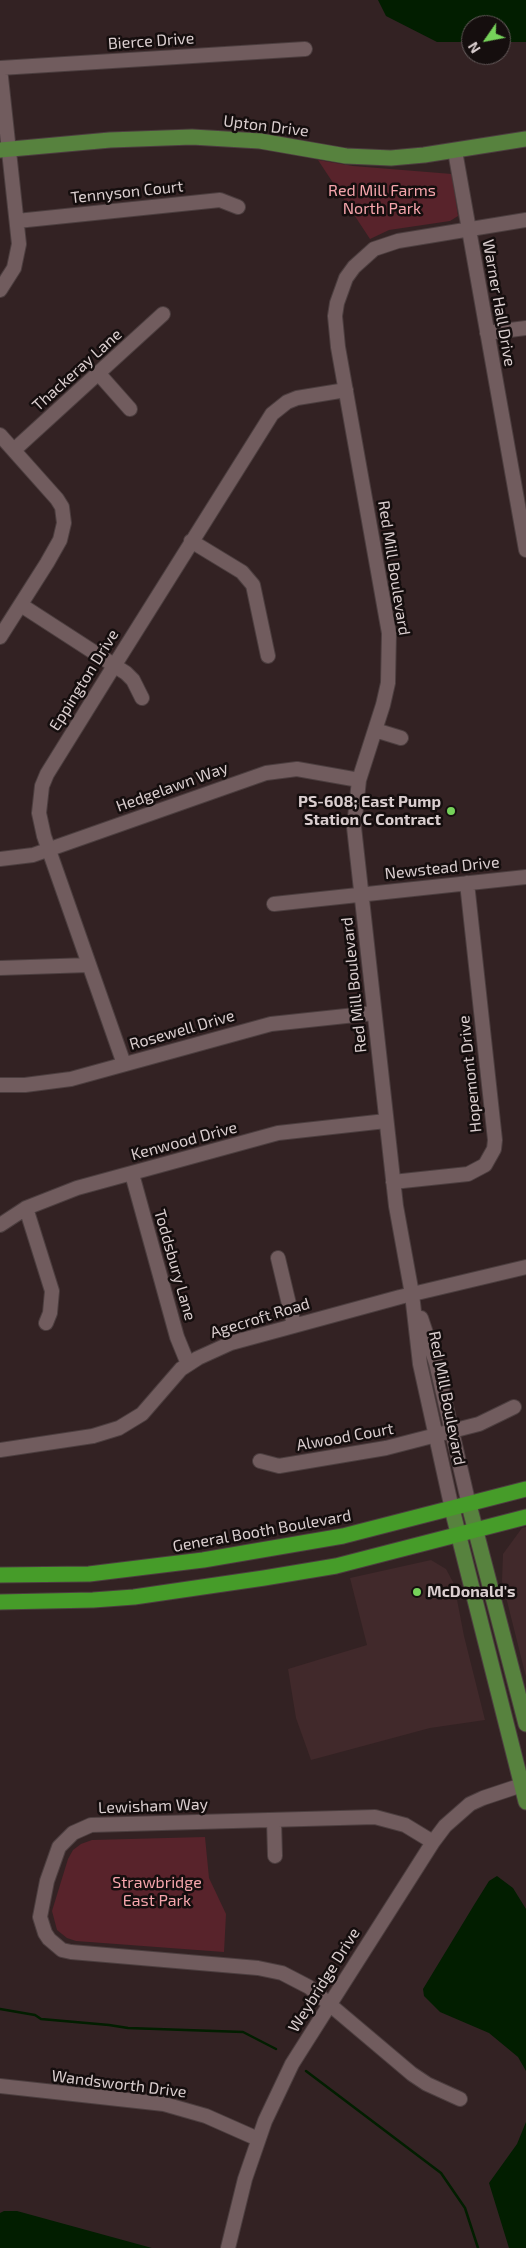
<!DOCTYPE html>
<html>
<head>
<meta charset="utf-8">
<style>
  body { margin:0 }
  #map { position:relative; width:526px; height:2248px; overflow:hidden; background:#332223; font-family:"Exo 2",sans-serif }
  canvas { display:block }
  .north { position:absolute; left:461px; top:15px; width:50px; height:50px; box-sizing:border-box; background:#150e0e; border:1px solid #645b5b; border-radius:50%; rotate:237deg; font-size:14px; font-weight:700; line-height:20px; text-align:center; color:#dacecf }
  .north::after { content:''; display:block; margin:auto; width:18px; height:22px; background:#76d25a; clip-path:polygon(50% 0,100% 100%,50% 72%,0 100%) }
</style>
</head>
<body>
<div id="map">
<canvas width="526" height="2248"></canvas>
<div class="north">N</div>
</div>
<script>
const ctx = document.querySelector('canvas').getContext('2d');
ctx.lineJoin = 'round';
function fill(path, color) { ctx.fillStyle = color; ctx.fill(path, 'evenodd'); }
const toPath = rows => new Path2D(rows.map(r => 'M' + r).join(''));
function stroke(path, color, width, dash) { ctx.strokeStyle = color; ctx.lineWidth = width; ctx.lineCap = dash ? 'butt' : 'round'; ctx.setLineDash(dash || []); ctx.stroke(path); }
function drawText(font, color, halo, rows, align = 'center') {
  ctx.font = font + ' "Exo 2",sans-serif'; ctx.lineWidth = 5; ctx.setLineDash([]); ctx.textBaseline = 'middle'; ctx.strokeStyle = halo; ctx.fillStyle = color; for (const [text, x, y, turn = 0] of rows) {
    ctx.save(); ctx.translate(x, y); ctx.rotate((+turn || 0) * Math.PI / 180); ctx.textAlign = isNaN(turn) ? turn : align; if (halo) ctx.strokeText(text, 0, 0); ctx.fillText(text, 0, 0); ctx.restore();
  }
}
fill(toPath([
  [526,1527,526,1677,502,1581,503,1554,522,1528],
  [431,1560,446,1569,454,1584,464,1636,485,1720,430,1728,311,1760,296,1718,288,1669,367,1645,350,1578]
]), '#41292b');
fill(toPath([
  [318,160,353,166,452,174,458,216,450,221,389,230,370,239],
  [205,1837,209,1878,226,1914,224,1952,76,1941,67,1938,57,1930,52,1911,68,1859,73,1850,81,1844,92,1840]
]), '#58232b');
fill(toPath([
  [378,0,526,0,526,42,501,42,501,25,471,25,471,42,437,42,386,16],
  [497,1876,513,1888,526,1909,526,2071,518,2057,489,2033,440,2012,424,1996,423,1989,474,1905,489,1881],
  [526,2122,526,2248,509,2248,489,2183,517,2144],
  [4,2211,17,2211,152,2248,0,2248,0,2213]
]), '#021e00');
stroke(toPath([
  [0,2009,35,2015,41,2019,109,2025,128,2028,243,2032,276,2049],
  [306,2071,441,2173,465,2208,478,2248]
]), '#021e00', 2.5);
const minor = toPath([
  [455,151,526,550],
  [17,221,220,200,238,207],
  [0,290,14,268,19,244,0,68,305,49],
  [487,333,526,328],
  [99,374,130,409],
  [0,435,57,499,62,507,64,523,60,540,47,563,0,637],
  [14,450,163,314],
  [191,541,242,572,253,585,268,656],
  [21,605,126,673,133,680,142,698],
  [375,730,401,738],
  [0,859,33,855,266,773,297,769,359,780],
  [274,904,526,877],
  [0,968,89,965],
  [124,1064,44,836,39,813,42,786,47,774,114,666,272,414,287,402,297,398,346,390],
  [0,1085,25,1085,71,1079,271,1024,374,1013],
  [132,1174,177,1337,188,1364],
  [393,1182,468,1174,485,1165,494,1149,495,1140,467,883],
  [26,1208,52,1291,50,1313,46,1323],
  [0,1225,26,1208,77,1188,278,1133,386,1121],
  [278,1258,294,1325],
  [421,1318,436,1363,469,1505],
  [0,1450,93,1436,119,1428,142,1414,181,1369,198,1358,231,1343,400,1297,526,1267],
  [260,1461,279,1466,386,1448,479,1424,514,1407],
  [452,1509,420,1364,412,1294,396,1206,354,827,359,780,383,705,388,683,389,633,338,347,335,316,337,303,346,278,354,267,374,249,398,241,526,220],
  [274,1820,275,1856],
  [433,1842,405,1825,375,1817,91,1825,73,1833,59,1847,47,1881,40,1917,45,1933,49,1939,62,1950,71,1952,258,1968,282,1973,309,1987,412,2074,427,2084,460,2099],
  [0,2086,164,2104,206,2116,258,2139],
  [228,2248,245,2179,265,2121,292,2064,330,2004,433,1842,445,1826,470,1804,483,1798,522,1785]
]);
const major = toPath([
  [0,150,110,140,192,137,260,141,346,156,391,158,424,155,526,139],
  [469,1505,526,1724],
  [452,1509,526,1802]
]);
const highway = toPath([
  [0,1575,89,1574,203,1560,343,1536,526,1489],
  [0,1602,93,1600,134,1597,264,1578,336,1566,526,1517]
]);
stroke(minor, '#4c3e3f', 16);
stroke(major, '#4c3e3f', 17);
stroke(highway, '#4c3e3f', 17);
stroke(minor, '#715c5e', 14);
stroke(major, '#57823e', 15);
stroke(highway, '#469c29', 15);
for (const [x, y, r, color] of [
  [451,811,5,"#76d25a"],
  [417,1592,5,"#76d25a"]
]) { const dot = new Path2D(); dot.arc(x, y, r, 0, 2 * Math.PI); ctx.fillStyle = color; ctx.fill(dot); stroke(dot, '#150e0e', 2); }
drawText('16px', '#dacecf', '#150e0e', [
  ["Bierce Drive",151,41,-4],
  ["Upton Drive",266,126,7],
  ["Tennyson Court",127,192,-6],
  ["Warner Hall Drive",499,303,80],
  ["Thackeray Lane",77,370,-42],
  ["Red Mill Boulevard",394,568,81],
  ["Eppington Drive",84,680,-58],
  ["Hedgelawn Way",172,787,-20],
  ["Newstead Drive",442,868,-6],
  ["Red Mill Boulevard",354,985,-96],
  ["Rosewell Drive",182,1030,-16],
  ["Hopemont Drive",470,1074,-96],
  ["Kenwood Drive",184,1141,-15],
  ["Toddsbury Lane",175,1265,74],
  ["Agecroft Road",260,1318,-17],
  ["Red Mill Boulevard",447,1398,79],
  ["Alwood Court",345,1437,-10],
  ["General Booth Boulevard",262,1531,-10],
  ["Lewisham Way",153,1806,-2],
  ["Weybridge Drive",324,1980,-58],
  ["Wandsworth Drive",119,2084,7]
]);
drawText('16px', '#f6a5ac', '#150e0e', [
  ["Red Mill Farms",382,191],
  ["North Park",382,209],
  ["Strawbridge",157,1883],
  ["East Park",157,1901]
]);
drawText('bold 16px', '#dacecf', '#150e0e', [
  ["PS-608; East Pump",441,802],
  ["Station C Contract",441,820],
  ["McDonald's",427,1592,"left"]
], 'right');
</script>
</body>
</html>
